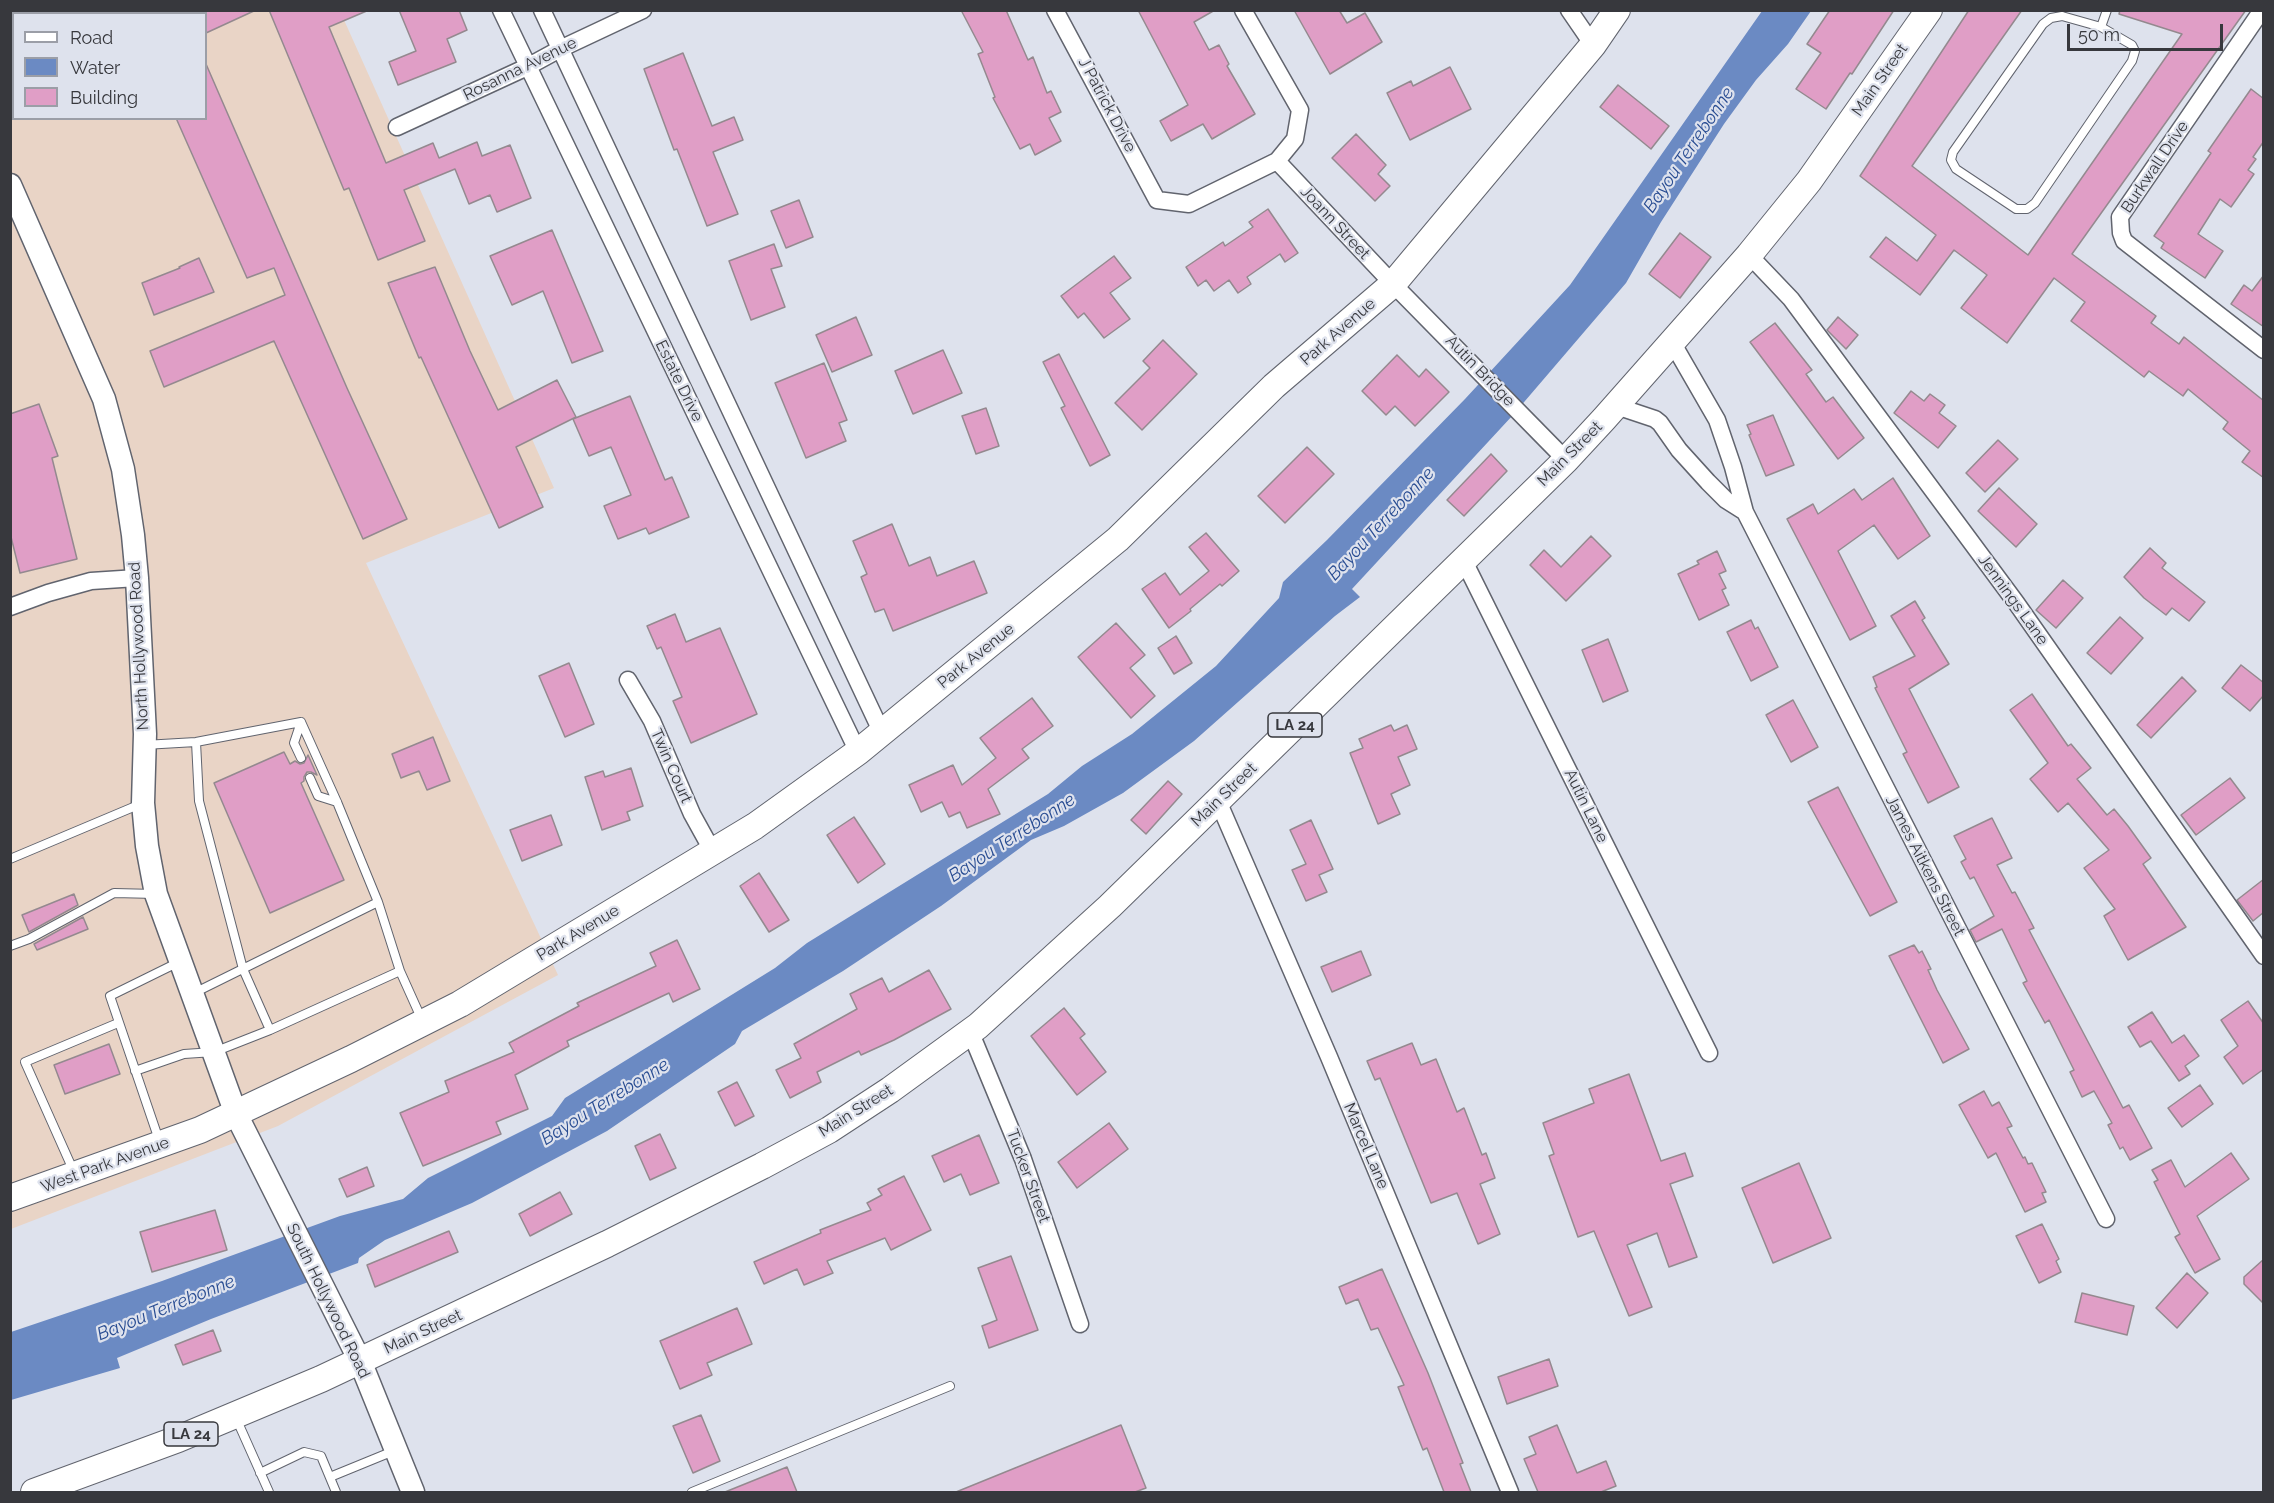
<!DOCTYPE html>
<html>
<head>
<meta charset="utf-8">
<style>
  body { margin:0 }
  #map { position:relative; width:2274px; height:1503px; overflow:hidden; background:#dee2ed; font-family:Raleway,sans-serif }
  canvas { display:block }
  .frame { position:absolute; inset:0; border:12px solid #37383d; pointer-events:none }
  .legend { position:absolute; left:12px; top:12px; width:195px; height:108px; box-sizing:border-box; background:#dee2ed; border:2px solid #9b9ea7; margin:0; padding:8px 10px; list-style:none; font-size:18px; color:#37383d }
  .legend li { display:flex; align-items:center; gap:12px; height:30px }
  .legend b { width:30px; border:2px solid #9b9ea7 }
  .scale { position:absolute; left:2067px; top:24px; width:156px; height:27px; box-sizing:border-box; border:3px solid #37383d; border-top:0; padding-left:8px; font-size:18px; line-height:21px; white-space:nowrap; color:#37383d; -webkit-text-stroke:4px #dee2ed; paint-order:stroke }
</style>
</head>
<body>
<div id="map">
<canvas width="2274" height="1503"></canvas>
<div class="frame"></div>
<ul class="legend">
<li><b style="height:8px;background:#fff"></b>Road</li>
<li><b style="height:16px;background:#6b8ac3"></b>Water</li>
<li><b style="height:16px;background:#e09ec6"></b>Building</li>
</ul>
<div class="scale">50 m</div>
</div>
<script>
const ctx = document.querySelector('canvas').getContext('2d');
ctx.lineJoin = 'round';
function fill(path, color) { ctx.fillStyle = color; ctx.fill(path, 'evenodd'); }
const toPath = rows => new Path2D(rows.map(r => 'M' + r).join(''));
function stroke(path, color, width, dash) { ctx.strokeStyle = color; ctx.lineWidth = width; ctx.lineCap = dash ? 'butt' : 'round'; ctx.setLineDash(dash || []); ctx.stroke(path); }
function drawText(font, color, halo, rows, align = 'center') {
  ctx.font = font + ' Raleway,sans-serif'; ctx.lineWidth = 4.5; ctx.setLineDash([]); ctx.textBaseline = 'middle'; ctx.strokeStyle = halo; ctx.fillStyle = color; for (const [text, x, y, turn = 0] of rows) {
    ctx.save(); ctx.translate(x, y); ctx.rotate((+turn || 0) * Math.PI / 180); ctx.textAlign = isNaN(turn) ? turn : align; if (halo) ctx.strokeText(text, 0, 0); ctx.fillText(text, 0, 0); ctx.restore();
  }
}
fill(toPath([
  [11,11,340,11,554,488,366,563,558,975,278,1126,11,1229],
  [14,14,206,14,206,118,14,118]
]), '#e9d4c6');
fill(toPath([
  [1762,11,1811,11,1788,44,1756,80,1724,124,1661,222,1626,283,1513,415,1352,589,1360,597,1335,616,1194,741,1123,793,1064,826,1031,840,941,906,843,971,742,1031,735,1044,607,1131,472,1203,385,1240,359,1258,358,1263,211,1319,117,1358,120,1368,11,1400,11,1332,162,1281,340,1216,403,1199,428,1178,552,1116,565,1098,775,968,807,943,1048,794,1082,766,1132,734,1216,666,1279,598,1283,582,1327,540,1465,399,1570,285]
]), '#6b8ac3');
const building = toPath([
  [206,10,256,10,206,33,206,10],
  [269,10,369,10,329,27,386,163,433,143,439,158,477,142,482,156,510,145,531,198,497,212,490,195,469,204,455,169,404,190,425,241,378,260,349,188,344,190,269,10],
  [399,10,459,10,467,30,447,39,456,62,398,85,389,62,416,51,399,10],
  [961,10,1006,10,1028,60,1033,57,1047,93,1051,91,1061,112,1049,118,1061,141,1035,155,1030,144,1020,149,993,98,995,97,978,54,983,52,961,10],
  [1138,10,1215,10,1194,22,1209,50,1219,45,1229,64,1227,66,1255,114,1212,139,1203,124,1171,141,1160,121,1188,105,1138,10],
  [1294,10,1339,10,1347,23,1365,13,1382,42,1330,74,1294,10],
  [1830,10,1894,10,1852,74,1850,73,1826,109,1796,89,1821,53,1807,44,1830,10],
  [1969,10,2022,10,1912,166,2028,255,2182,34,2119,14,2120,10,2246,10,2072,254,2156,316,2151,323,2179,344,2184,337,2264,401,2264,478,2242,462,2250,451,2223,429,2228,422,2188,389,2183,396,2149,371,2144,377,2071,321,2085,302,2054,278,2007,343,1961,308,1987,275,1954,250,1920,295,1870,257,1886,237,1917,261,1936,235,1860,176,1969,10],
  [683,53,712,126,734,117,743,140,713,152,738,214,707,226,677,149,674,150,644,69,683,53],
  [206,64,347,388,407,519,363,539,274,341,164,387,150,351,285,295,274,268,247,278,176,118,206,118,206,64],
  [1450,67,1471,109,1410,140,1387,93,1411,81,1413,86,1450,67],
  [1618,85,1669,126,1651,149,1600,107,1618,85],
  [2251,89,2264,99,2264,141,2253,157,2256,159,2248,170,2254,174,2231,207,2220,199,2198,234,2223,251,2205,278,2161,248,2164,243,2154,236,2211,153,2208,151,2251,89],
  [1356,134,1386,165,1378,174,1390,186,1375,201,1332,158,1356,134],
  [799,200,813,237,786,248,771,211,799,200],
  [1268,209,1298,253,1285,262,1280,254,1247,277,1251,284,1238,293,1229,280,1214,291,1206,280,1198,286,1186,267,1223,242,1225,246,1253,227,1249,222,1268,209],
  [552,230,603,351,572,363,543,291,512,305,490,256,552,230],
  [1680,233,1711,257,1680,298,1649,274,1680,233],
  [774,244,782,266,771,269,785,307,751,320,729,261,774,244],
  [1114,256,1131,278,1110,293,1130,319,1104,338,1084,313,1078,318,1061,296,1114,256],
  [199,258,214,292,154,315,142,283,180,268,179,267,199,258],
  [435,267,470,351,498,410,557,380,576,417,516,447,543,507,499,528,421,357,419,358,388,283,435,267],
  [2264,275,2264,327,2231,304,2244,285,2252,291,2264,275],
  [856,317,872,355,832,372,816,335,856,317],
  [1838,317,1858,335,1846,349,1827,330,1838,317],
  [1775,323,1812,370,1806,374,1826,402,1833,397,1864,438,1838,459,1750,342,1775,323],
  [1163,340,1197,374,1142,430,1115,403,1150,368,1143,361,1163,340],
  [943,350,962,393,913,414,895,371,943,350],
  [1059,354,1110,455,1090,466,1061,408,1065,406,1043,362,1059,354],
  [1397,355,1419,377,1426,369,1449,392,1415,426,1395,406,1386,415,1362,391,1397,355],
  [824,363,847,420,839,423,846,441,806,458,775,383,824,363],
  [1911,391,1924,401,1930,394,1945,405,1939,413,1956,426,1938,448,1894,413,1911,391],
  [630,396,665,480,672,477,689,517,649,534,646,528,618,539,604,506,631,495,611,447,589,456,573,419,630,396],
  [39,404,58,456,52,458,77,559,20,573,10,533,10,414,39,404],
  [986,408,999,446,976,454,962,416,986,408],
  [1773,415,1794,465,1766,476,1749,435,1751,434,1747,425,1773,415],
  [1998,440,2018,459,1985,492,1966,473,1998,440],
  [1307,447,1334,474,1285,523,1258,496,1307,447],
  [1491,454,1507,471,1464,516,1447,500,1491,454],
  [1893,478,1930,536,1898,559,1874,525,1838,551,1876,626,1850,640,1787,519,1813,504,1818,514,1854,489,1862,500,1893,478],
  [1999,488,2037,524,2016,547,1978,511,1999,488],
  [892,524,909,566,930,557,937,576,974,561,987,593,893,631,884,609,875,612,861,577,867,574,853,541,892,524],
  [1206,533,1239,571,1222,586,1220,584,1190,609,1191,611,1169,628,1142,589,1165,573,1180,595,1209,571,1189,547,1206,533],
  [1591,536,1611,556,1566,601,1530,565,1544,550,1561,567,1591,536],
  [2150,548,2166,563,2162,568,2205,602,2189,621,2172,608,2166,615,2144,598,2124,577,2150,548],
  [1717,551,1726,571,1719,574,1726,588,1722,590,1729,605,1699,620,1678,574,1699,564,1697,561,1717,551],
  [2063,580,2083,598,2056,628,2036,610,2063,580],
  [1915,601,1925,618,1922,620,1949,664,1909,689,1959,787,1928,803,1903,754,1907,752,1875,688,1877,687,1873,677,1915,656,1891,616,1915,601],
  [675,614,686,642,720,628,757,714,691,743,673,701,682,697,661,647,657,649,647,626,675,614],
  [2120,617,2143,638,2111,674,2087,653,2120,617],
  [1751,620,1755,629,1758,627,1778,667,1751,681,1727,632,1751,620],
  [1116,623,1145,655,1130,668,1155,696,1131,718,1078,657,1116,623],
  [1176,636,1192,663,1174,674,1158,648,1176,636],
  [1608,639,1628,691,1603,702,1582,650,1608,639],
  [569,663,594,724,565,737,539,676,569,663],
  [2241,665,2264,683,2264,695,2250,711,2222,688,2241,665],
  [2182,677,2196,691,2151,738,2137,725,2182,677],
  [2032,694,2068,746,2071,744,2091,768,2077,779,2107,815,2114,809,2128,826,2151,858,2143,864,2186,927,2128,960,2104,916,2115,909,2084,868,2109,850,2068,803,2058,812,2030,779,2048,763,2010,710,2032,694],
  [1032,698,1053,726,1022,749,1029,758,988,789,1000,814,967,828,960,812,949,817,942,802,921,812,909,785,953,765,962,785,996,758,980,738,1032,698],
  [1793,700,1818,747,1791,762,1766,715,1793,700],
  [1391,725,1394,731,1407,725,1417,749,1398,757,1410,785,1391,794,1400,814,1378,824,1350,753,1363,748,1359,739,1391,725],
  [433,737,450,781,427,790,419,771,401,778,392,754,433,737],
  [284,752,290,764,295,761,300,764,304,763,308,755,317,775,311,772,307,772,304,777,304,781,301,783,344,880,270,913,214,783,284,752],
  [631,768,643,806,627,812,630,820,602,830,585,777,603,771,605,777,631,768],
  [2230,778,2245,798,2196,835,2181,815,2230,778],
  [1168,781,1182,794,1146,834,1131,820,1168,781],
  [1838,787,1897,902,1870,916,1808,802,1838,787],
  [551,815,562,845,522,861,510,830,551,815],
  [854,817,885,864,858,883,827,835,854,817],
  [1992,818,2012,858,1997,865,2012,893,2015,892,2034,928,2029,930,2123,1108,2129,1105,2152,1148,2130,1160,2123,1147,2120,1149,2108,1125,2112,1123,2094,1091,2082,1097,2070,1072,2074,1070,2049,1020,2045,1023,2023,983,2027,981,2002,929,1976,942,1970,930,1994,916,1974,877,1970,879,1961,862,1966,859,1954,836,1992,818],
  [1311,820,1333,869,1319,875,1327,892,1306,901,1292,870,1306,864,1290,830,1311,820],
  [759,873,789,920,769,932,740,886,759,873],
  [2264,879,2264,912,2253,921,2237,900,2264,879],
  [74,894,78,905,29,932,22,915,74,894],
  [83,917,88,929,37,950,34,944,83,917],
  [677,940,700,989,673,1002,669,993,567,1041,569,1046,515,1075,528,1109,496,1122,501,1134,423,1166,400,1113,449,1092,445,1081,514,1052,509,1043,579,1006,577,1003,656,966,650,953,677,940],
  [1914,945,1919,953,1922,951,1931,969,1928,970,1937,990,1969,1049,1943,1063,1889,956,1914,945],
  [1361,951,1371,975,1332,992,1321,967,1361,951],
  [929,970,951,1009,894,1040,861,1055,859,1051,817,1072,821,1082,790,1098,776,1070,801,1058,794,1044,857,1009,850,994,882,978,889,992,929,970],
  [2248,1001,2264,1024,2264,1069,2243,1084,2224,1057,2238,1046,2221,1020,2248,1001],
  [1064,1008,1085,1034,1080,1038,1106,1072,1077,1095,1031,1036,1064,1008],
  [2152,1012,2172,1043,2184,1035,2199,1056,2185,1066,2190,1074,2179,1081,2151,1041,2140,1047,2128,1027,2152,1012],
  [1412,1043,1421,1065,1436,1059,1457,1112,1464,1108,1482,1155,1486,1153,1495,1178,1480,1184,1500,1234,1478,1244,1457,1193,1431,1203,1380,1078,1375,1080,1367,1061,1412,1043],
  [109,1044,120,1074,65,1094,54,1065,109,1044],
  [1629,1074,1661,1161,1685,1153,1693,1176,1670,1184,1697,1257,1669,1267,1657,1233,1627,1245,1652,1307,1629,1316,1594,1231,1578,1237,1549,1156,1554,1154,1543,1123,1594,1103,1589,1089,1629,1074],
  [737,1082,754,1116,735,1126,718,1092,737,1082],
  [2200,1085,2213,1104,2182,1127,2168,1108,2200,1085],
  [1984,1091,1992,1106,1999,1102,2012,1126,2007,1128,2023,1158,2025,1157,2028,1164,2032,1163,2046,1192,2042,1193,2046,1202,2025,1212,1996,1153,1988,1158,1959,1105,1984,1091],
  [1109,1123,1128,1149,1077,1188,1058,1162,1109,1123],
  [660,1134,676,1168,650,1180,635,1146,660,1134],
  [979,1135,999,1183,970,1195,961,1174,944,1182,932,1156,979,1135],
  [2231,1153,2249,1179,2197,1216,2220,1259,2195,1273,2175,1237,2180,1234,2154,1182,2158,1180,2152,1170,2171,1160,2185,1187,2231,1153],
  [1799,1163,1831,1238,1773,1263,1742,1188,1799,1163],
  [367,1167,374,1186,347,1197,339,1179,367,1167],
  [904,1176,931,1230,891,1250,885,1238,827,1261,833,1273,804,1285,797,1269,764,1284,754,1262,821,1233,820,1230,871,1210,867,1203,882,1195,878,1189,904,1176],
  [560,1192,572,1214,530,1236,519,1214,560,1192],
  [215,1210,227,1250,152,1272,140,1232,215,1210],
  [2042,1224,2059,1259,2056,1261,2061,1272,2039,1283,2016,1236,2042,1224],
  [449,1231,458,1252,375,1287,367,1265,449,1231],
  [1011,1256,1038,1330,989,1348,982,1326,997,1320,978,1268,1011,1256],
  [2264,1259,2264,1304,2244,1284,2244,1277,2264,1259],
  [1382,1269,1428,1373,1463,1463,1460,1464,1471,1492,1444,1492,1427,1448,1423,1450,1398,1387,1404,1385,1378,1328,1371,1330,1358,1299,1346,1304,1339,1287,1382,1269],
  [2187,1273,2208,1293,2177,1328,2156,1308,2187,1273],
  [2082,1293,2134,1306,2127,1335,2075,1322,2082,1293],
  [737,1308,752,1344,707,1363,712,1375,680,1389,660,1341,737,1308],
  [213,1330,221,1351,183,1365,175,1345,213,1330],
  [1549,1359,1558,1386,1507,1404,1498,1377,1549,1359],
  [701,1415,720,1461,693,1473,673,1426,701,1415],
  [1121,1425,1146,1488,1135,1492,956,1492,1121,1425],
  [1557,1425,1577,1473,1606,1461,1616,1486,1601,1492,1538,1492,1524,1459,1536,1454,1529,1437,1557,1425],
  [787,1467,797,1492,725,1492,787,1467]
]);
fill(building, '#e09ec6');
stroke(building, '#94898f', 1.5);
const lane = toPath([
  [2062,16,2101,27,2132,45,2135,51,2132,61,2035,203,2027,209,2016,209,1956,169,1951,160,1953,152,2043,24,2051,18,2062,16],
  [2101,27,2107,10],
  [301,722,337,802,378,902],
  [301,722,294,743,301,758],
  [196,742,199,801,243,969,270,1030],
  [144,745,196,742,301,722],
  [310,778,318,796,337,802],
  [10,859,143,803],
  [10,946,29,939,114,893,156,894],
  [400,971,422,1020],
  [135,1071,184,1054,214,1052,270,1030,400,971,378,902,194,993],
  [159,1140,110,996,179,962],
  [74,1172,25,1062,118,1023],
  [236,1418,269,1492],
  [260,1473,304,1452,321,1456,336,1492],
  [330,1477,396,1450],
  [692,1492,950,1386]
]);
const street = toPath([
  [501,10,858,752],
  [542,10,882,733],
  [1055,10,1157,200,1189,204,1277,161,1295,139,1300,110,1243,10],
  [1569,10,1593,45],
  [2262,10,2120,217,2121,233,2124,241,2264,350],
  [397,127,527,67,560,49,643,10],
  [1277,161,1393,284,1566,460],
  [1749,255,1791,299,2017,604,2264,956],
  [1672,342,1717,420,1733,467,1745,512,2106,1219],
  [1616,406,1655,419,1660,423,1679,450,1708,482,1726,500,1745,512],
  [1463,559,1709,1053],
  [10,607,48,593,91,581,137,578],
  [628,680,652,721,692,814,713,852],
  [1218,801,1329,1057,1510,1492],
  [970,1031,1023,1159,1080,1324]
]);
const secondary = toPath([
  [10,185,104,399,123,469,133,535,137,578,145,734,143,803,147,846,156,894,236,1114,360,1361,413,1492]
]);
const primary = toPath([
  [10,1198,200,1130,351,1059,460,1004,755,826,858,752,1118,539,1274,386,1393,284,1593,45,1617,10],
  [34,1492,178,1439,321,1379,607,1244,762,1166,829,1130,890,1090,978,1026,1110,906,1566,460,1604,419,1749,255,1809,181,1929,10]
]);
stroke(lane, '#61646e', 10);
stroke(street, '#61646e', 19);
stroke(secondary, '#61646e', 25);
stroke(primary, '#61646e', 28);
stroke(lane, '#fff', 8);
stroke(street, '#fff', 16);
stroke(secondary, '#fff', 22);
stroke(primary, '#fff', 26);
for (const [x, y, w] of [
  [1295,725,54],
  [191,1434,54]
]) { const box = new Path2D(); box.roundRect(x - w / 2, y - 12, w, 24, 4.5); ctx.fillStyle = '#dee2ed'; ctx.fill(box); stroke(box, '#37383d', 1.5); }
drawText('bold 15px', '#37383d', null, [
  ["LA 24",1295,725],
  ["LA 24",191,1434]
]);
drawText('16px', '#37383d', '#dee2ed', [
  ["Rosanna Avenue",520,69,-26],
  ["Main Street",1880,80,-55],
  ["J Patrick Drive",1107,105,62],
  ["Burkwall Drive",2155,167,-56],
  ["Joann Street",1335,223,47],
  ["Park Avenue",1338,332,-41],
  ["Autin Bridge",1480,371,46],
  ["Estate Drive",679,381,64],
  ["Main Street",1570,454,-45],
  ["Jennings Lane",2013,600,54],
  ["North Hollywood Road",139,646,-93],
  ["Park Avenue",976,656,-39],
  ["Twin Court",671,766,66],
  ["Main Street",1224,795,-44],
  ["Autin Lane",1586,806,64],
  ["James Aitkens Street",1925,866,63],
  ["Park Avenue",578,933,-31],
  ["Main Street",856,1111,-32],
  ["Marcel Lane",1366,1146,67],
  ["West Park Avenue",105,1165,-20],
  ["Tucker Street",1028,1176,70],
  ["South Hollywood Road",328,1301,64],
  ["Main Street",423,1332,-25]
]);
drawText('italic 18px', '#284c92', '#dee2ed', [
  ["Bayou Terrebonne",1689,150,-56],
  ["Bayou Terrebonne",1381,524,-47],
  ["Bayou Terrebonne",1012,838,-33],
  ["Bayou Terrebonne",605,1102,-32],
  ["Bayou Terrebonne",166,1308,-22]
]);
</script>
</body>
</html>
